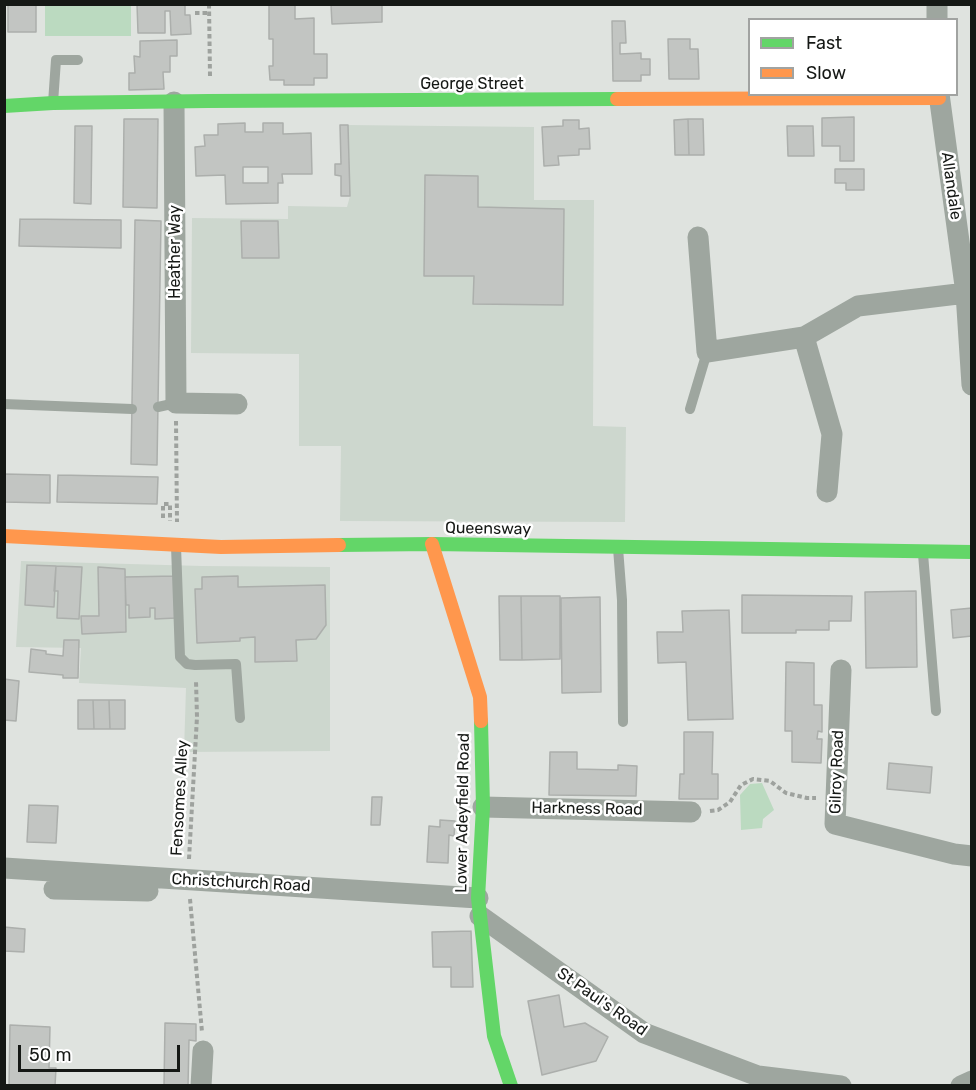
<!DOCTYPE html>
<html>
<head>
<meta charset="utf-8">
<style>
  body { margin:0 }
  #map { position:relative; width:976px; height:1090px; overflow:hidden; background:#dfe3df; font-family:Rubik,sans-serif }
  canvas { display:block }
  .frame { position:absolute; inset:0; border:6px solid #151815; pointer-events:none }
  .legend { position:absolute; left:748px; top:18px; width:210px; height:78px; box-sizing:border-box; background:#fff; border:2px solid #a1a3a1; margin:0; padding:8px 10px; list-style:none; font-size:18px; color:#151815 }
  .legend li { display:flex; align-items:center; gap:12px; height:30px }
  .legend b { width:30px; border:2px solid #a1a3a1 }
  .scale { position:absolute; left:18px; top:1045px; width:162px; height:27px; box-sizing:border-box; border:3px solid #151815; border-top:0; padding-left:8px; font-size:18px; line-height:21px; white-space:nowrap; color:#151815; -webkit-text-stroke:4px #fff; paint-order:stroke }
</style>
</head>
<body>
<div id="map">
<canvas width="976" height="1090"></canvas>
<div class="frame"></div>
<ul class="legend">
<li><b style="height:8px;background:#63d668"></b>Fast</li>
<li><b style="height:8px;background:#ff974d"></b>Slow</li>
</ul>
<div class="scale">50 m</div>
</div>
<script>
const ctx = document.querySelector('canvas').getContext('2d');
ctx.lineJoin = 'round';
function fill(path, color) { ctx.fillStyle = color; ctx.fill(path, 'evenodd'); }
const toPath = rows => new Path2D(rows.map(r => 'M' + r).join(''));
function stroke(path, color, width, dash) { ctx.strokeStyle = color; ctx.lineWidth = width; ctx.lineCap = dash ? 'butt' : 'round'; ctx.setLineDash(dash || []); ctx.stroke(path); }
function drawText(font, color, halo, rows, align = 'center') {
  ctx.font = font + ' Rubik,sans-serif'; ctx.lineWidth = 5; ctx.setLineDash([]); ctx.textBaseline = 'middle'; ctx.strokeStyle = halo; ctx.fillStyle = color; for (const [text, x, y, turn = 0] of rows) {
    ctx.save(); ctx.translate(x, y); ctx.rotate((+turn || 0) * Math.PI / 180); ctx.textAlign = isNaN(turn) ? turn : align; if (halo) ctx.strokeText(text, 0, 0); ctx.fillText(text, 0, 0); ctx.restore();
  }
}
fill(toPath([
  [348,125,534,127,534,200,594,200,593,426,626,427,625,522,340,521,341,446,299,446,299,354,191,353,192,218,288,219,288,206,347,207,350,196],
  [21,561,202,566,330,567,330,751,184,752,186,688,79,683,81,648,16,647]
]), '#cdd7ce');
fill(toPath([
  [45,5,131,5,131,36,45,36],
  [762,783,774,810,763,819,762,828,741,830,740,795,750,784]
]), '#bbdac0');
const building = toPath([
  [8,4,36,4,36,32,8,32,8,4],
  [137,4,185,4,185,15,190,15,191,34,171,35,170,11,165,11,165,33,138,33,137,4],
  [269,4,295,4,295,19,314,18,314,54,327,54,327,78,314,78,314,85,284,85,284,80,270,80,269,66,273,66,273,39,269,39,269,4],
  [382,4,382,22,332,24,331,5,382,4],
  [612,21,625,21,626,43,620,43,620,54,641,53,641,59,650,59,650,75,641,75,641,81,613,81,612,21],
  [668,39,690,39,690,49,698,49,699,79,669,79,668,39],
  [177,40,177,56,170,56,170,72,163,72,164,89,129,90,129,73,135,73,134,56,140,57,140,41,177,40],
  [854,117,854,161,840,161,840,146,822,146,822,118,854,117],
  [124,119,158,119,157,208,123,207,124,119],
  [688,119,689,155,675,155,674,120,688,119],
  [688,119,703,119,704,155,689,155,688,119],
  [563,120,579,120,579,129,589,128,590,149,579,149,579,155,558,156,559,165,544,166,542,127,563,126,563,120],
  [245,123,245,132,263,132,263,123,283,123,283,134,311,133,312,174,282,174,283,183,278,183,278,203,226,204,225,175,196,176,195,147,205,146,204,135,218,135,218,124,245,123],
  [243,167,268,167,268,183,243,183,243,167],
  [340,125,348,125,350,196,341,196,341,176,335,175,335,164,341,164,340,125],
  [75,126,92,126,91,204,74,203,75,126],
  [787,126,813,126,814,156,788,156,787,126],
  [835,169,864,169,864,190,846,190,846,183,835,183,835,169],
  [425,175,478,176,478,207,564,209,563,305,473,304,474,276,424,276,425,175],
  [20,219,121,220,121,248,19,246,20,219],
  [135,220,161,221,157,465,131,464,135,220],
  [241,221,278,221,279,258,242,258,241,221],
  [4,474,50,475,50,503,4,502,4,474],
  [58,475,158,477,157,504,57,502,58,475],
  [27,565,56,566,54,607,25,605,27,565],
  [56,566,82,567,79,619,57,618,58,591,54,591,56,566],
  [98,567,125,569,126,632,82,634,81,616,99,616,98,567],
  [175,576,176,618,155,619,155,608,150,608,150,617,129,618,129,605,126,605,125,577,175,576],
  [238,576,238,587,325,585,326,625,316,639,296,640,297,661,255,662,255,637,240,638,240,641,197,643,195,589,202,589,202,577,238,576],
  [916,591,917,667,866,668,865,592,916,591],
  [742,595,852,596,851,621,829,621,829,630,796,630,796,633,742,633,742,595],
  [499,596,521,596,522,660,500,660,499,596],
  [521,596,560,596,560,659,522,660,521,596],
  [600,597,601,692,562,693,561,598,600,597],
  [972,608,972,636,953,638,951,610,972,608],
  [729,610,733,719,688,720,686,662,658,663,657,632,683,632,682,611,729,610],
  [64,640,79,640,78,678,63,678,63,675,29,672,31,649,46,651,46,654,63,656,64,640],
  [786,662,814,663,814,705,822,705,822,732,818,731,817,739,822,739,821,763,792,762,792,731,785,731,786,662],
  [4,679,19,681,16,721,4,720,4,679],
  [78,700,93,700,94,729,78,729,78,700],
  [93,700,109,700,110,729,94,729,93,700],
  [109,700,125,700,125,729,110,729,109,700],
  [684,732,713,732,712,774,718,774,718,799,679,799,680,774,684,774,684,732],
  [550,752,577,752,577,769,618,770,618,765,637,766,636,796,549,795,550,752],
  [889,763,932,767,930,793,887,789,889,763],
  [372,797,382,797,380,825,371,825,372,797],
  [29,805,58,806,56,843,27,842,29,805],
  [440,820,455,821,454,836,449,835,448,863,427,862,429,826,440,827,440,820],
  [4,927,25,929,24,952,4,951,4,927],
  [471,931,473,987,451,987,451,967,433,967,432,932,471,931],
  [559,995,564,1027,585,1023,608,1037,596,1061,542,1075,528,1001,559,995],
  [165,1023,196,1024,196,1041,189,1040,188,1086,164,1086,165,1023],
  [10,1025,50,1027,49,1068,56,1068,55,1086,9,1086,10,1025]
]);
fill(building, '#c2c5c2');
stroke(building, '#acafac', 1.5);
stroke(toPath([
  [209,4,210,76],
  [195,13,209,13],
  [176,421,177,522],
  [163,518,163,504,170,504,170,521],
  [710,811,718,810,730,802,741,785,753,779,770,781,786,793,807,798,816,798],
  [189,859,197,717,196,681],
  [190,899,202,1032]
]), '#9ea29e', 4, [4.5, 3]);
stroke(toPath([
  [53,103,56,60,78,60],
  [4,404,132,409],
  [158,407,176,403],
  [690,409,707,352],
  [176,546,180,657,187,664,195,665,236,664,240,718],
  [618,548,622,600,623,722],
  [923,554,936,711]
]), '#9ea69f', 10);
stroke(toPath([
  [937,4,937,20],
  [939,94,966,293,972,385],
  [174,102,176,403,237,404],
  [698,237,707,352,804,337,858,306,966,293],
  [804,337,832,434,827,492],
  [841,670,835,824,954,854,972,856],
  [483,807,691,812],
  [4,868,478,898],
  [54,889,148,891],
  [480,916,644,1033,758,1076,841,1086],
  [201,1086,203,1051],
  [961,1086,972,1081]
]), '#9ea69f', 21);
stroke(toPath([
  [4,106,53,103,208,101,617,99],
  [339,545,432,544,972,552],
  [481,721,483,807,478,898,494,1036,511,1086]
]), '#63d668', 14);
stroke(toPath([
  [617,99,939,98],
  [4,536,221,547,339,545],
  [432,544,480,697,481,721]
]), '#ff974d', 14);
drawText('16px', '#151815', '#fff', [
  ["George Street",472,84],
  ["Allandale",951,186,82],
  ["Heather Way",175,252,-90],
  ["Queensway",488,529,1],
  ["Gilroy Road",837,772,-88],
  ["Fensomes Alley",180,798,-87],
  ["Harkness Road",587,809,1],
  ["Lower Adeyfield Road",463,813,-89],
  ["Christchurch Road",241,883,3],
  ["St Paul's Road",602,1002,35]
]);
</script>
</body>
</html>
